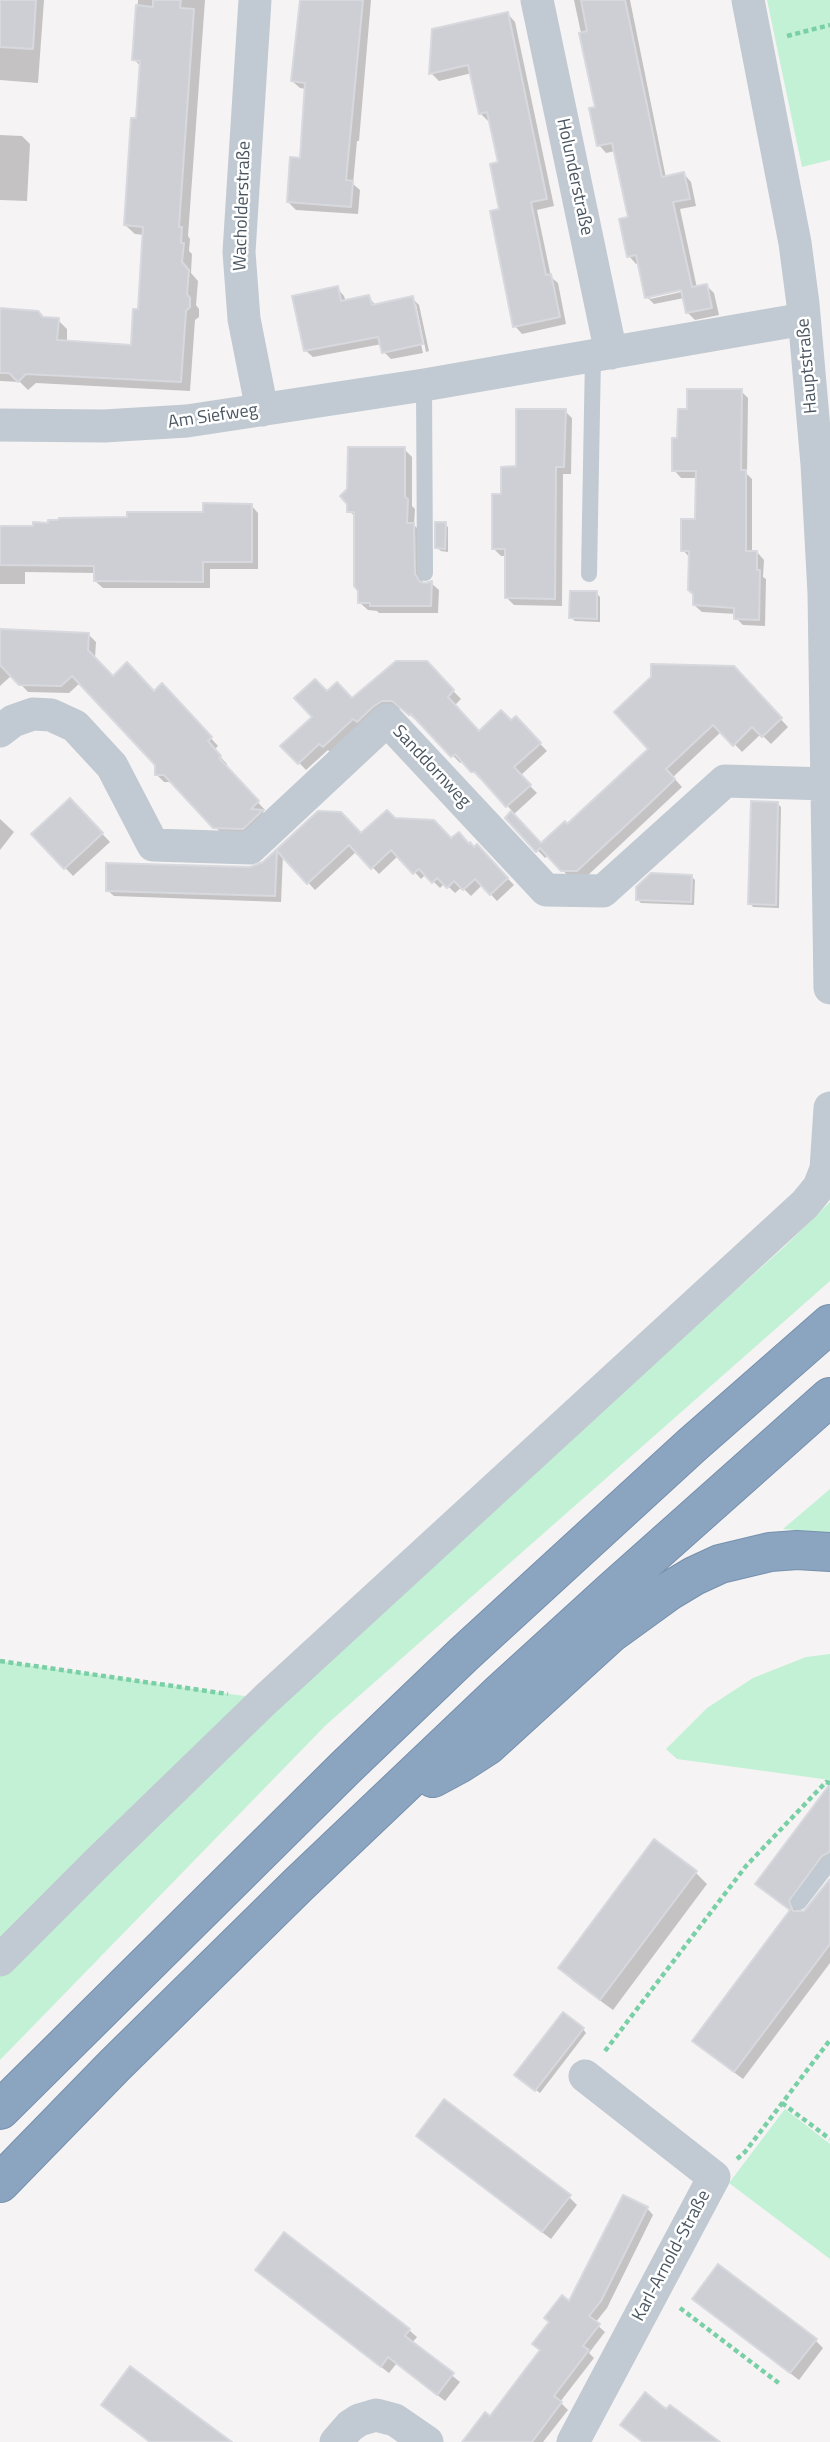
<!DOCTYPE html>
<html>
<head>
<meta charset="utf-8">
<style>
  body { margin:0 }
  canvas { display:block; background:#f5f3f3 }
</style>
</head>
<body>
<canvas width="830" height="2442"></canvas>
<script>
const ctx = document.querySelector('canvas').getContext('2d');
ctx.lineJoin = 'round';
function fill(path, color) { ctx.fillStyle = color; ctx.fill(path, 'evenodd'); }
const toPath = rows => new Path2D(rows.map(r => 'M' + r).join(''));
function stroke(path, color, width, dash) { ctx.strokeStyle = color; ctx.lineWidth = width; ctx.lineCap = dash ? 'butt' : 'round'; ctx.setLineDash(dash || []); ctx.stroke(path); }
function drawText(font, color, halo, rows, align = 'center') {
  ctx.font = font + ' "Titillium Web",sans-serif'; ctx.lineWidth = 5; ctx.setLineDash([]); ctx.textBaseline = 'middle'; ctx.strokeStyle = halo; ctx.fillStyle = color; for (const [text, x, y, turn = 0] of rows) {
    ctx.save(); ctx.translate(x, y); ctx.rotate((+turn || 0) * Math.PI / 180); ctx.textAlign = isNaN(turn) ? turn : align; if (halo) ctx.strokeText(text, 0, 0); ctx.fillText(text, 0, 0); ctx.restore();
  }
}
fill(toPath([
  [767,0,830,0,830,160,802,167],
  [830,1202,830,1281,326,1725,0,2060,0,1968,448,1548,784,1247],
  [830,1489,830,1533,783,1529],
  [830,1654,830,1780,677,1759,666,1749,707,1708,753,1678,806,1657],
  [0,1661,251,1697,0,1947],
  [785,2109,830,2144,830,2259,729,2183]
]), '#c3f1d5');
fill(toPath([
  [0,0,44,0,38,83,0,80],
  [138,0,205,0,188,236,190,239,189,251,192,254,191,273,198,281,196,305,199,309,199,317,195,320,190,391,36,383,28,390,20,382,0,381,0,310,58,320,67,329,67,343,133,347,140,311,144,235,135,234,125,225,138,120,141,67,134,59],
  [302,0,371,0,359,141,357,141,353,184,360,190,358,214,296,210,288,202,301,160,306,89,300,88,292,81],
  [574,0,630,0,666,178,684,174,691,182,696,206,680,209,697,288,707,286,714,293,719,315,695,320,687,312,684,298,654,304,647,297,639,263,636,264,629,256,630,218,615,151,606,153,599,145,597,108],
  [689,287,690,290,650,299,650,295],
  [508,14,515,22,554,206,537,210,551,277,558,283,566,324,522,334,515,326,501,210,500,164,490,120,488,121,480,113,472,73,439,81,431,73],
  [0,135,22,136,30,144,27,201,0,200],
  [337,288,344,296,346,302,369,297,376,306,412,298,419,305,429,351,426,352,416,304,412,304,423,353,391,359,384,352,382,344,313,357,305,350],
  [741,391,748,398,747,474,752,479,752,552,757,552,764,560,763,577,766,579,765,626,743,625,736,618,736,614,702,612,694,605,690,558,683,550,697,521,697,478,681,478,674,470,679,440,688,411],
  [565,411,572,418,571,474,563,474,562,606,514,605,506,597,507,556,501,556,493,548,518,468],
  [404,449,412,457,412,506,415,509,414,525,421,532,422,583,426,585,431,583,439,590,438,613,379,613,377,611,368,610,360,603,356,517,349,511],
  [251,505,258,513,258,569,210,569,210,588,103,588,95,581,95,573,25,572,25,584,0,584,0,528,35,528,205,514],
  [445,524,448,527,448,552,441,551,437,548],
  [596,593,600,597,600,622,575,621,571,618],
  [0,631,88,634,96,642,95,659,113,678,155,694,170,693,218,746,214,750,227,764,225,767,265,810,263,812,269,818,251,835,223,835,173,782,164,782,156,774,156,764,80,683,69,693,28,692,12,675,0,686],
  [426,663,461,699,454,706,479,733,511,722,523,726,547,751,520,776,537,793,513,815,541,845,568,826,733,668,788,727,771,744,761,734,742,752,722,731,673,777,682,787,585,878,570,878,548,855,545,858,507,818,513,812,483,779,480,779,463,761,460,763,419,720,418,722,403,709,390,708,331,753,328,750,306,770,283,746,315,717,327,694,352,701],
  [70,800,110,842,73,876,33,834],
  [778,804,781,807,779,908,753,907,750,903],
  [318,813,362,836,395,820,475,849,477,847,514,885,497,901,482,885,471,896,462,887,455,893,445,883,440,888,426,874,421,879,399,855,379,874,357,851,315,890,283,855,281,902,114,896,107,890,251,869,264,864],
  [0,819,14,832,0,850],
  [691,876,695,880,694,905,641,903,638,900],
  [830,1790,830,1866,798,1905,797,1913,803,1914,830,1882,830,1963,743,2079,703,2049,791,1911,757,1884],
  [695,1872,707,1884,613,2010,572,1980,561,1968],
  [583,2029,586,2033,540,2093,520,2078],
  [426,2144,569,2197,577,2205,551,2239],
  [647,2208,653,2215,607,2308,595,2323,605,2332,589,2353,594,2358,560,2402,568,2410,543,2442,475,2442,542,2351,570,2303],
  [257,2270,409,2330,417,2337,412,2343,460,2382,445,2401,397,2363,389,2373],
  [702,2306,815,2340,823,2348,799,2380]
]), '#0003');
const building = toPath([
  [0,0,36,0,33,49,0,47,0,0],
  [153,0,181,0,180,8,194,9,179,227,182,227,181,243,184,243,182,262,189,270,187,294,190,298,190,307,186,311,181,382,26,374,18,382,9,373,0,373,0,308,38,311,43,317,59,318,57,340,131,345,133,309,138,309,143,227,124,225,131,118,136,118,140,61,132,60,136,5,153,7,153,0],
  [300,0,363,0,346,180,353,181,351,207,287,202,290,157,300,158,305,83,291,81,300,0],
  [581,0,625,0,662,177,684,172,690,199,673,202,692,287,707,284,712,308,686,313,681,290,645,298,636,255,627,257,619,219,628,217,612,143,597,146,589,108,595,107,579,33,587,31,581,0],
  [508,12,547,199,531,202,546,275,551,274,560,317,513,327,490,211,499,209,490,164,498,162,487,112,479,114,468,65,429,74,432,29,508,12],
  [338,286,341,301,369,295,372,305,413,296,423,344,382,353,378,337,304,351,292,296,338,286],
  [687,389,742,389,741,470,746,470,746,551,757,551,757,570,760,570,759,620,734,619,734,608,693,605,693,594,688,590,689,551,681,551,681,519,695,519,696,471,672,471,672,438,677,438,678,409,687,409,687,389],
  [516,409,566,409,564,467,556,467,555,599,505,598,505,549,492,549,492,494,501,494,501,467,516,466,516,409],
  [348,447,405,447,405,497,408,499,407,523,414,523,415,574,420,582,426,583,432,581,431,606,370,606,370,603,358,603,358,591,354,586,354,512,347,512,347,504,340,496,347,489,348,447],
  [203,503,252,504,252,562,203,562,203,582,94,581,94,566,0,565,0,526,33,526,33,522,48,523,48,520,58,520,59,518,127,517,127,512,203,512,203,503],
  [435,522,446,522,445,549,435,548,435,522],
  [570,591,597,591,597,619,569,618,570,591],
  [0,629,89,633,88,650,113,676,127,662,154,691,162,683,212,737,208,741,221,756,219,758,259,801,251,809,263,810,243,829,213,828,164,775,155,775,155,765,72,676,61,686,19,685,0,665,0,629],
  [396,661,427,661,454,690,448,697,479,731,501,710,511,720,516,716,541,743,514,767,531,785,506,807,475,772,471,772,455,754,451,757,411,714,409,715,392,701,382,701,374,706,357,722,353,719,323,747,319,744,298,764,280,746,312,717,294,698,315,679,327,691,337,682,352,698,396,661],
  [651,664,734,666,782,718,762,737,752,727,733,746,713,725,666,769,675,779,649,804,577,871,561,871,540,848,536,852,505,818,511,811,541,843,565,821,567,824,648,749,614,712,651,677,651,664],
  [70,798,103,833,64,869,31,834,70,798],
  [751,801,778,802,776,905,748,904,751,801],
  [387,810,395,818,434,820,451,838,459,832,469,844,470,842,474,847,477,844,508,878,490,895,475,879,463,890,454,881,447,888,437,878,432,883,419,869,413,874,391,850,371,869,349,845,307,884,277,851,275,896,106,891,106,863,250,867,263,862,318,811,341,812,361,833,387,810],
  [651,873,692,875,691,902,636,900,636,887,651,873],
  [830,1784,830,1852,822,1856,789,1901,793,1911,804,1911,830,1879,830,1944,734,2072,692,2041,790,1910,755,1884,830,1784],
  [654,1839,697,1871,600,2000,558,1968,654,1839],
  [563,2012,584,2028,535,2091,514,2075,563,2012],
  [444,2099,571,2195,542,2232,416,2136,444,2099],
  [623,2195,648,2207,601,2301,589,2316,600,2324,583,2346,589,2350,554,2396,562,2402,532,2442,462,2442,485,2412,490,2416,540,2350,532,2344,549,2322,544,2318,562,2295,569,2301,623,2195],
  [284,2232,410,2329,405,2336,454,2373,437,2395,388,2357,381,2367,255,2270,284,2232],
  [718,2264,817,2339,790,2373,692,2299,718,2264],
  [130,2366,198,2417,232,2442,150,2442,101,2405,130,2366],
  [645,2392,666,2409,670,2405,720,2442,643,2442,620,2425,645,2392]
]);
fill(building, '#cdcfd5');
stroke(building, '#d7d9de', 2);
const motorway = toPath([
  [433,1778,459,1764,487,1746,611,1633,669,1591,694,1576,720,1564,770,1552,797,1550,830,1552],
  [0,2110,345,1768,464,1654,692,1445,830,1324],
  [0,2183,115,2065,299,1884,500,1693,613,1590,830,1397]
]);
stroke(motorway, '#7690ad', 40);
stroke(toPath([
  [787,36,830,25],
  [0,1661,228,1694],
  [605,2051,746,1866,826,1782,830,1783],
  [782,2103,830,2139],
  [737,2159,745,2152,830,2040],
  [680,2308,780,2384]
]), '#7ad0a6', 4.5, [5, 3.5]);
stroke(toPath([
  [424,385,425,573],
  [589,574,593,356],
  [799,1902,830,1862]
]), '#c1cad2', 16);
stroke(toPath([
  [255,0,239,252,244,319,262,410],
  [537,0,611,353],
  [748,0,795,243,803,304,817,464,824,593,830,988],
  [0,425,104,426,187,421,424,385,804,319],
  [0,731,13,721,33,714,51,715,75,726,112,766,153,845,250,848,387,720,546,890,603,891,725,781,827,784],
  [0,1960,99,1861,266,1699,805,1204,819,1187,826,1169,830,1108],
  [336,2442,350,2426,359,2420,376,2415,395,2420,427,2442],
  [573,2442,714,2177,585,2076]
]), '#c1cad2', 33);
stroke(motorway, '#8ba5c1', 38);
drawText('18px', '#4a5661', '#fff', [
  ["Holunderstraße",574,177,78],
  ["Wacholderstraße",243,206,-88],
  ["Hauptstraße",808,366,-95],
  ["Am Siefweg",213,417,-8],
  ["Sanddornweg",431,767,47],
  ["Karl-Arnold-Straße",672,2256,-62]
]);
</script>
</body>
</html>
